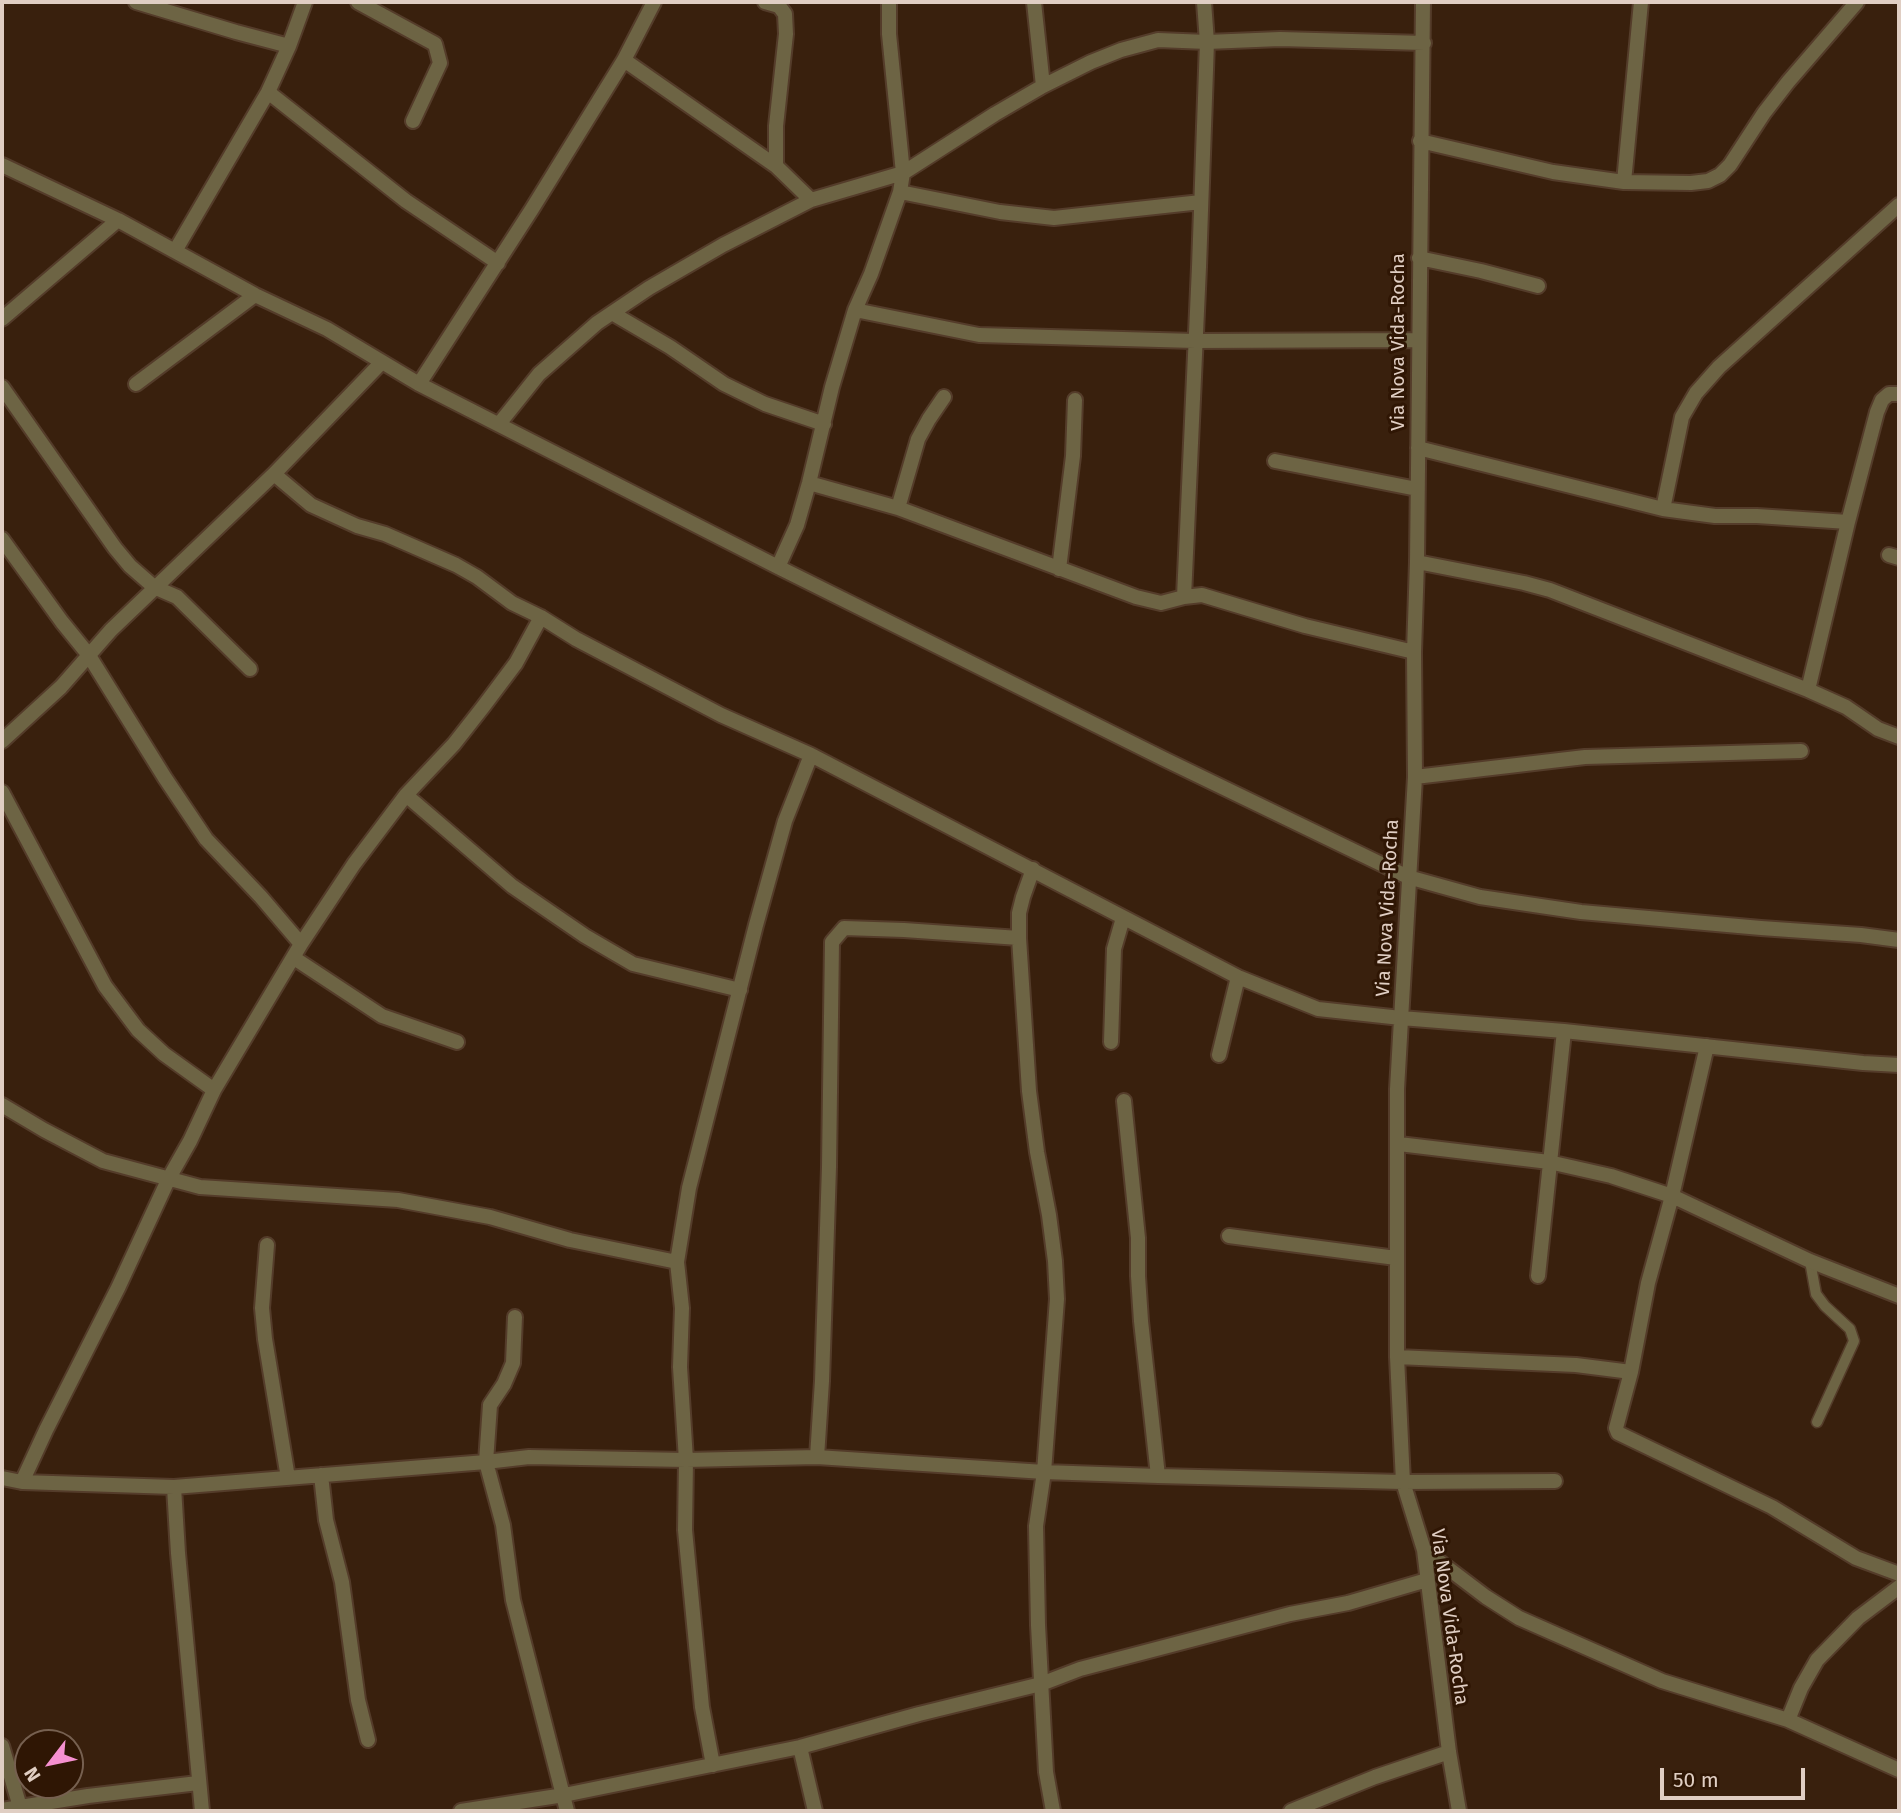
<!DOCTYPE html>
<html>
<head>
<meta charset="utf-8">
<style>
  body { margin:0 }
  #map { position:relative; width:1901px; height:1813px; overflow:hidden; background:#39200d; font-family:"Fira Sans",sans-serif }
  canvas { display:block }
  .frame { position:absolute; inset:0; border:4px solid #e0cec3; pointer-events:none }
  .north { position:absolute; left:14px; top:1729px; width:70px; height:70px; box-sizing:border-box; background:#2f1604; border:2px solid #766050; border-radius:50%; rotate:238deg; font-size:19px; font-weight:700; line-height:28px; text-align:center; color:#e0cec3 }
  .north::after { content:''; display:block; margin:auto; width:24px; height:32px; background:#f690d0; clip-path:polygon(50% 0,100% 100%,50% 72%,0 100%) }
  .scale { position:absolute; left:1660px; top:1768px; width:145px; height:32px; box-sizing:border-box; border:4px solid #e0cec3; border-top:0; padding-left:9px; font-size:21px; line-height:24px; white-space:nowrap; color:#e0cec3; -webkit-text-stroke:5px #2f1604; paint-order:stroke }
</style>
</head>
<body>
<div id="map">
<canvas width="1901" height="1813"></canvas>
<div class="frame"></div>
<div class="north">N</div>
<div class="scale">50 m</div>
</div>
<script>
const ctx = document.querySelector('canvas').getContext('2d');
ctx.lineJoin = 'round';
const toPath = rows => new Path2D(rows.map(r => 'M' + r).join(''));
function stroke(path, color, width, dash) { ctx.strokeStyle = color; ctx.lineWidth = width; ctx.lineCap = dash ? 'butt' : 'round'; ctx.setLineDash(dash || []); ctx.stroke(path); }
function drawText(font, color, halo, rows, align = 'center') {
  ctx.font = font + ' "Fira Sans",sans-serif'; ctx.lineWidth = 6; ctx.setLineDash([]); ctx.textBaseline = 'middle'; ctx.strokeStyle = halo; ctx.fillStyle = color; for (const [text, x, y, turn = 0] of rows) {
    ctx.save(); ctx.translate(x, y); ctx.rotate((+turn || 0) * Math.PI / 180); ctx.textAlign = isNaN(turn) ? turn : align; if (halo) ctx.strokeText(text, 0, 0); ctx.fillText(text, 0, 0); ctx.restore();
  }
}
const lane = toPath([
  [1810,1261,1816,1294,1825,1306,1850,1329,1854,1341,1817,1422]
]);
const street = toPath([
  [136,2,236,32,289,46],
  [358,2,435,44,440,63,413,121],
  [765,2,779,6,785,14,786,34,776,126,776,166],
  [1034,2,1043,86],
  [1423,2,1417,562,1414,652,1415,777,1397,1089,1397,1357,1403,1482,1424,1550,1449,1752,1459,1811],
  [624,60,776,166,811,200],
  [268,92,406,201,498,263],
  [1420,141,1553,172,1624,182,1691,183,1708,181,1720,175,1730,165,1764,113,1788,82,1857,2],
  [2,165,118,220,255,295,327,329,419,384,778,567,1164,759,1408,877,1480,897,1581,912,1761,928,1861,935,1899,940],
  [1624,182,1641,2],
  [900,192,1000,212,1054,218,1201,202],
  [175,251,268,92,289,46,305,2],
  [1419,258,1481,271,1538,286],
  [855,310,979,335,1195,341,1419,340],
  [612,313,670,347,724,384,765,404,824,424],
  [2,319,118,220],
  [136,384,255,295],
  [419,384,532,209,624,60,654,2],
  [2,387,115,548,130,566,154,587,177,597,250,669],
  [499,424,539,374,597,323,649,288,723,245,811,200,903,173,995,114,1043,86,1091,62,1121,50,1158,40,1207,42,1280,39,1424,43],
  [1418,448,1663,509,1715,516,1757,516,1848,522],
  [1275,461,1417,489],
  [274,474,311,505,357,526,385,534,456,565,477,577,512,603,541,617,576,639,721,715,811,755,1238,977,1318,1009,1401,1018,1564,1031,1863,1063,1899,1065],
  [809,483,898,508,1136,597,1161,603,1184,597,1202,595,1305,626,1414,652],
  [898,508,918,439,929,419,944,397],
  [1663,509,1682,417,1696,393,1719,367,1899,205],
  [2,539,62,622,88,654,165,778,206,839,261,897,301,944],
  [1889,555,1899,558],
  [1417,562,1524,583,1550,590,1808,690,1846,707,1878,729,1899,737],
  [778,567,797,525,809,483,832,387,855,310,871,274,900,192,903,173,889,34,889,2],
  [1059,569,1073,456,1075,400],
  [1184,597,1199,267,1207,42,1204,2],
  [1808,690,1848,522,1877,412,1882,400,1889,394,1899,394],
  [2,741,61,687,111,630,274,474,381,363],
  [1415,777,1585,757,1801,751],
  [2,792,105,986,138,1030,164,1054,214,1090],
  [406,795,512,886,585,936,633,964,740,990],
  [1033,869,1023,897,1019,913,1019,938,1029,1091,1037,1152,1049,1215,1055,1261,1057,1299,1044,1472,1036,1526,1038,1625,1046,1772,1053,1811],
  [294,958,382,1016,457,1042],
  [1111,1042,1114,949,1123,918],
  [1707,1046,1672,1196,1648,1283,1631,1372,1616,1428,1618,1433,1772,1507,1856,1558,1899,1574],
  [1219,1055,1238,977],
  [1124,1101,1138,1238,1138,1276,1141,1321,1158,1476],
  [2,1105,44,1130,103,1161,200,1187,398,1200,490,1217,570,1240,677,1262],
  [1399,1144,1549,1162,1611,1176,1672,1196,1810,1261,1899,1296],
  [1229,1236,1396,1258],
  [267,1245,262,1308,265,1339,288,1478],
  [1538,1276,1564,1031],
  [515,1317,513,1363,504,1384,490,1405,486,1462,503,1525,513,1600,567,1811],
  [1397,1357,1576,1365,1631,1372],
  [817,1457,822,1381,829,1167,832,942,844,928,904,930,1019,938],
  [321,1475,326,1520,342,1582,358,1700,368,1740],
  [2,1478,22,1482,174,1487,486,1462,529,1457,686,1460,817,1457,1044,1472,1158,1476,1403,1482,1555,1481],
  [22,1482,46,1430,118,1288,169,1178,190,1141,214,1090,301,944,354,864,406,795,454,744,483,707,516,663,541,617],
  [174,1487,178,1553,202,1811],
  [1424,1550,1486,1597,1519,1618,1662,1681,1788,1720,1899,1770],
  [1788,1720,1801,1688,1817,1660,1858,1618,1899,1587],
  [2,1746,20,1807],
  [800,1747,815,1811],
  [713,1765,702,1707,685,1530,686,1460,680,1367,682,1308,677,1262,689,1188,756,925,785,821,811,755],
  [2,1810,88,1796,198,1783],
  [461,1811,564,1795,800,1747,919,1714,1041,1684,1080,1669,1290,1614,1348,1603,1427,1580],
  [1291,1811,1375,1777,1449,1752]
]);
stroke(lane, '#543c2a', 13);
stroke(street, '#543c2a', 18);
stroke(lane, '#6d6444', 10);
stroke(street, '#6d6444', 14);
drawText('19px', '#e0cec3', '#2f1604', [
  ["Via Nova Vida-Rocha",1399,342,-90],
  ["Via Nova Vida-Rocha",1388,908,-87],
  ["Via Nova Vida-Rocha",1449,1617,82]
]);
</script>
</body>
</html>
